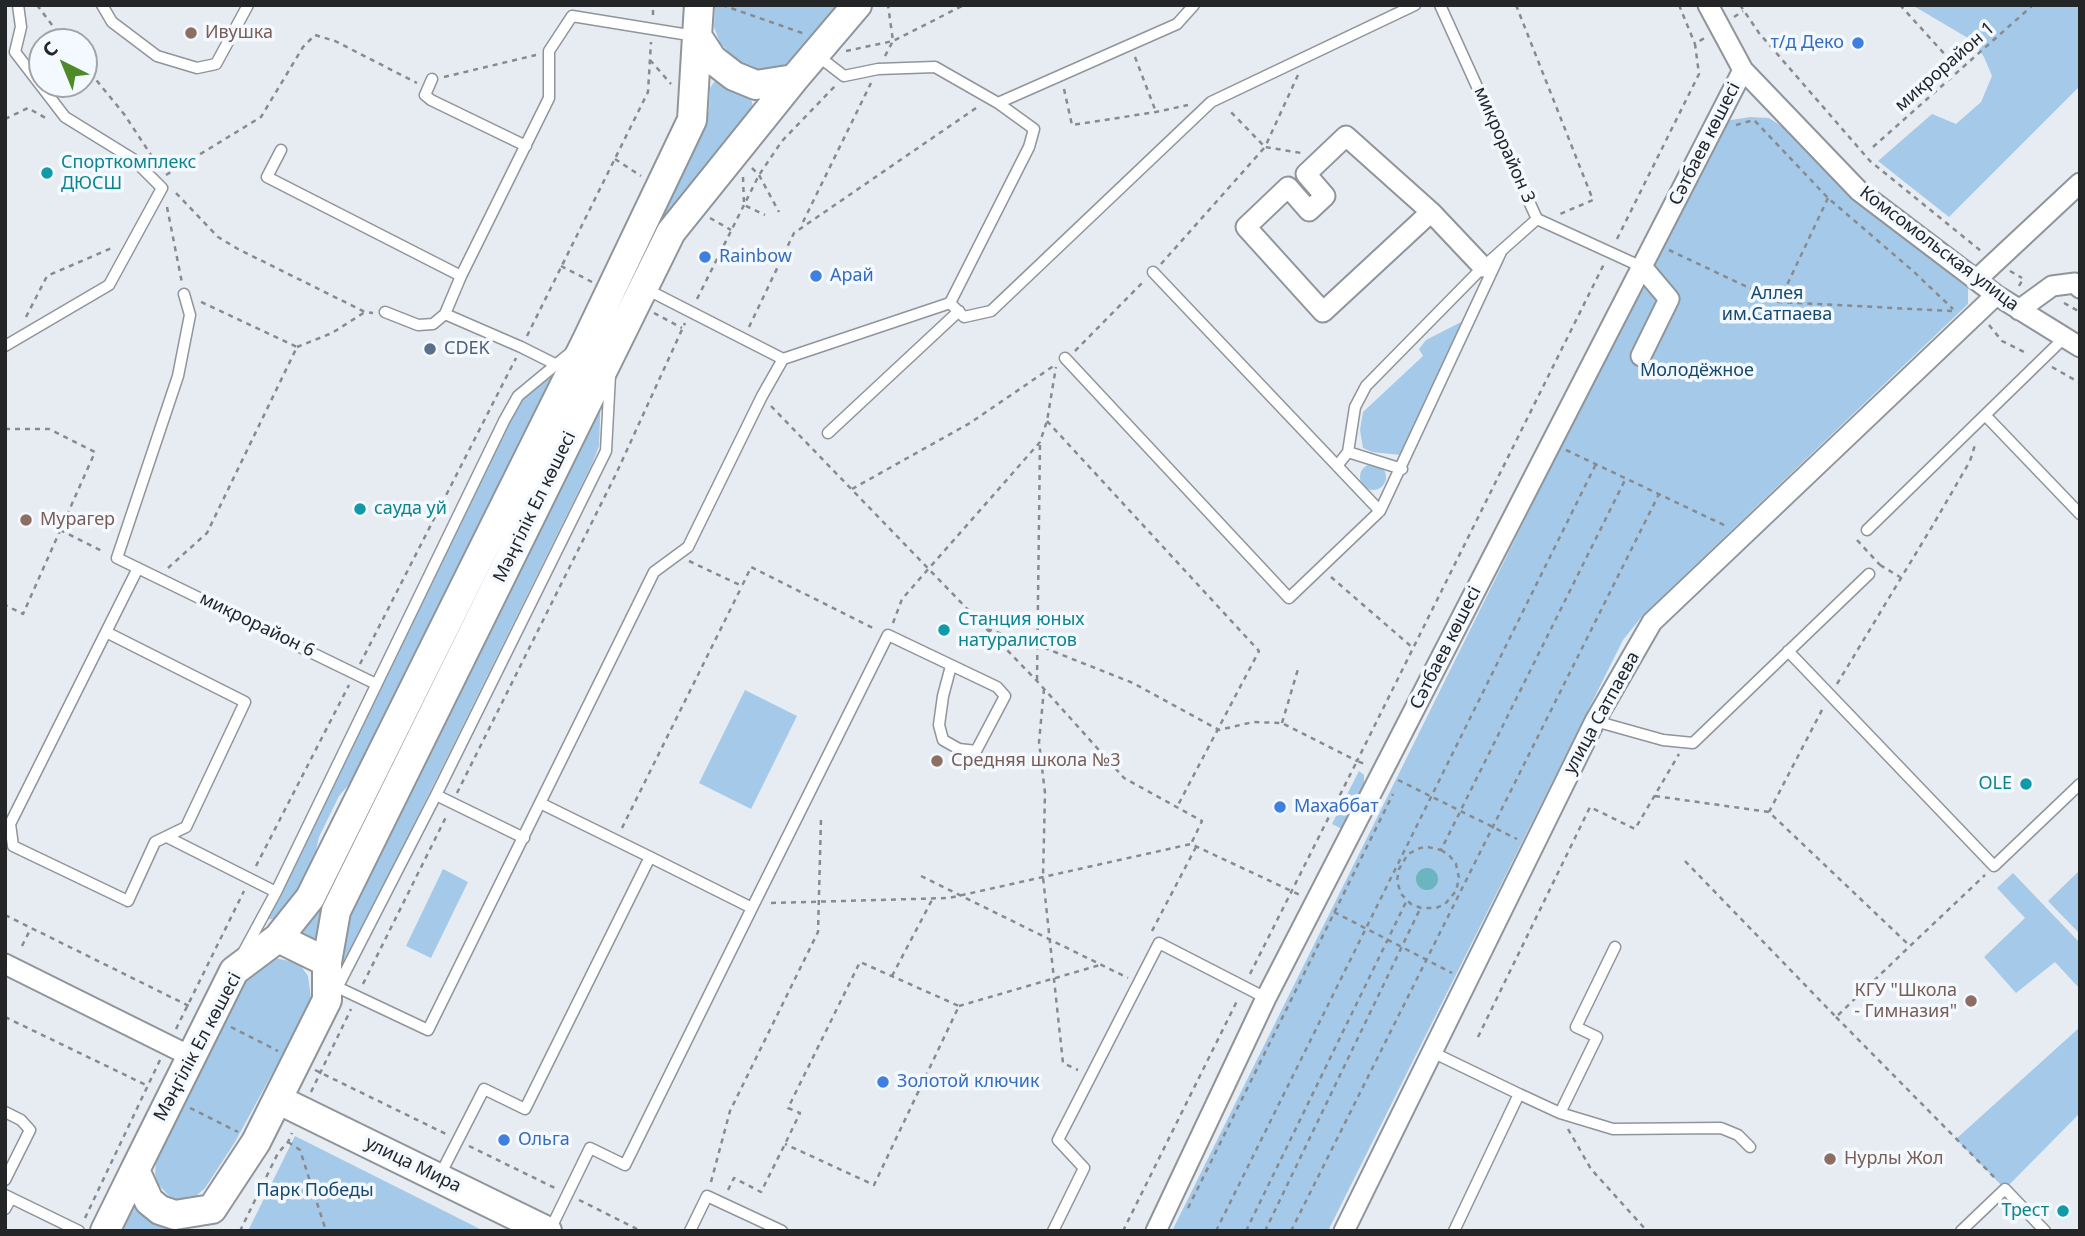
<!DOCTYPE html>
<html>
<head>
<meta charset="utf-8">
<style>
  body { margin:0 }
  #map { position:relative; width:2085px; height:1236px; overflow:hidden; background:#e6ecf2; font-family:"Noto Sans",sans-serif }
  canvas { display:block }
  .frame { position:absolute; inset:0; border:7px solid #232527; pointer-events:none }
  .north { position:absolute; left:28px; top:28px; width:70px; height:70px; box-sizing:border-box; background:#f3f9ff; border:2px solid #a0a4a9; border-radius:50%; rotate:317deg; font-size:19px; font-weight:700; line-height:28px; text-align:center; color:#232527 }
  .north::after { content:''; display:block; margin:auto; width:24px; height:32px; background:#4e8a27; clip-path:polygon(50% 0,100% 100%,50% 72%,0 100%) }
</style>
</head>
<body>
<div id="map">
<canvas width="2085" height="1236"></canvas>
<div class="frame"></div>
<div class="north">С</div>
</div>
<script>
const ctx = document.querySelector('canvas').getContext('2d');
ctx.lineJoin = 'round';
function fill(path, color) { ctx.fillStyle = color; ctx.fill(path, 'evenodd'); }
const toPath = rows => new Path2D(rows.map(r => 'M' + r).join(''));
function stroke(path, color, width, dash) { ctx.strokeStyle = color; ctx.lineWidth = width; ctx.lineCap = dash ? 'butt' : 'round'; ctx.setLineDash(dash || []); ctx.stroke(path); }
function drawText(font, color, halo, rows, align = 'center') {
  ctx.font = font + ' "Noto Sans",sans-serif'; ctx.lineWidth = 7; ctx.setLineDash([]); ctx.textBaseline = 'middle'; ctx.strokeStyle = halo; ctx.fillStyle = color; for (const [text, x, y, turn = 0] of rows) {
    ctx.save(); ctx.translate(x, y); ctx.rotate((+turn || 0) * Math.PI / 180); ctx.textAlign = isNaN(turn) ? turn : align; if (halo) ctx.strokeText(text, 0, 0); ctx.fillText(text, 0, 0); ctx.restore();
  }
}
fill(toPath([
  [715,5,839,5,787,67,764,75,741,65,720,43,714,27],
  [1912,5,2080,5,2080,86,1949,217,1878,161,1932,114,1956,124,1981,102,1992,76,1984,57,1973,41],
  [723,79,750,94,753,107,746,120,683,199,321,944,299,933,329,884,701,135,709,110,710,88,714,82],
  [1750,117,1769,118,1786,129,1827,172,1871,213,1968,288,1968,304,1643,615,1623,640,1328,1231,1172,1231,1717,132,1722,125,1731,120],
  [1467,319,1401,455,1372,452,1363,448,1360,430,1363,412,1423,356,1419,349,1426,340],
  [560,365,364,767,339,796,319,837,311,872,279,920,268,919,266,917,517,405],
  [601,390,599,446,592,464,344,966,340,969,347,909],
  '1360 477a13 13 0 1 1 26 0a13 13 0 1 1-26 0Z',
  [745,690,797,716,751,809,699,783],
  [1359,771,1364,775,1364,791,1344,830,1332,824],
  [443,869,468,882,431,958,406,946],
  [2080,870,2080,934,2048,901],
  [2013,873,2080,943,2080,989,2055,962,2016,993,1984,957,2025,918,1997,888],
  [275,958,294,962,301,966,308,976,311,998,305,1013,235,1142,205,1188,195,1197,179,1200,169,1196,158,1184,155,1174,156,1162,244,979,261,962],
  [2080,1027,2080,1117,2078,1115,2005,1189,1956,1139],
  [295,1136,484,1231,248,1231],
  [136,1203,141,1205,170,1231,112,1231,129,1204]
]), '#a5c9e8');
fill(toPath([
  '1416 879a11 11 0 1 1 22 0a11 11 0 1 1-22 0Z'
]), '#6ab5bf');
const lane = toPath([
  [102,5,112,22,157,56,197,68,216,64,248,5],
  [1440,5,1537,219,1642,267],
  [432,79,425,95,431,100,526,146],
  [998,103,1177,24,1194,5],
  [281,150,267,177,461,276,445,314,521,347,555,364],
  [461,276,549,98,549,51,572,16,695,36],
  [646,289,783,359],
  [184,294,190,315,178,376,117,558,376,684],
  [950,303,964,317,991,311,1211,102,1415,5],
  [385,312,418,325,433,324,445,314],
  [5,346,109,285,162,188,133,159,65,117,15,52,21,27,18,5],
  [1065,358,1289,598,1380,511,1153,272],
  [1985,415,2080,514],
  [828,433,959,311],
  [1348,452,1402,469],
  [1337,466,1348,452,1355,407,1366,386,1483,267,1537,219],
  [1380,511,1501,252],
  [1867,530,2063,339],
  [106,632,245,702,186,827,155,842,128,901,13,846,10,824,138,568],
  [1788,651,1994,866,2080,784],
  [1595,721,1663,740,1693,743,1869,574],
  [436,795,524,838],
  [167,837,276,892],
  [650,857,540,803,654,572,688,547,762,396,783,359,950,303,1029,147,1034,129,998,103,935,67,878,69,844,76,818,56],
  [752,908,888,635,997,687,1005,696,976,751,959,749,943,740,939,725,943,696,951,666],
  [243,953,276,892,504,421,518,396,570,353],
  [339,988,428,1030,540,803],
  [335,992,436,795,606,451,610,375],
  [1432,1052,1519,1094,1454,1231],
  [1519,1094,1560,1113,1597,1037,1576,1027,1615,947],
  [5,1112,21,1120,30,1130,5,1180],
  [1560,1113,1613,1129,1721,1128,1738,1135,1750,1147],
  [439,1177,484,1089,525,1109,650,857,752,908,625,1165,590,1148,550,1230],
  [5,1195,79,1231],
  [5,1209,11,1198],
  [690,1231,707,1196,782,1231],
  [1053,1231,1084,1168,1058,1140,1159,943,1266,998],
  [1961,1231,2005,1189,2045,1231]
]);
const street = toPath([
  [1708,5,1743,70,1859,191,1996,295,2080,347],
  [1431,212,1346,136,1306,174,1325,196,1309,211,1288,187,1246,227,1323,312,1431,212,1483,267],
  [1976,280,2080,183],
  [2019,310,2052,286,2075,283,2080,288],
  [1641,356,1669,299,1642,267],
  [5,964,190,1056],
  [1156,1231,1266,998,1743,70],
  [1344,1231,1595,721,1652,622,1996,295]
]);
const secondary = toPath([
  [699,5,697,36,712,59,734,76,756,85,794,79,857,5],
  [278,938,310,898,587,340,692,120,697,36],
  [278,938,327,962,327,1000,256,1142,212,1209,175,1215,160,1210,149,1201,135,1170,234,971,278,938],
  [327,962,336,911,671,232,794,79],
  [279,1100,547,1231],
  [105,1231,135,1170]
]);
stroke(lane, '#8f959a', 13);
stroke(street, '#8f959a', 23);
stroke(secondary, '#8f959a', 32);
stroke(toPath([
  [37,5,65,42],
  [722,5,805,34],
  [1516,5,1593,200,1560,214],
  [1679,5,1695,44],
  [1740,5,1759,33,1870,161,1981,251],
  [1900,5,1959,70],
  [653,15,653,5],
  [1734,17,1743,11],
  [846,51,893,41,964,5],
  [885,56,893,41,888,5],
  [1135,57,1156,112],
  [650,60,671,84],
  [84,65,124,114,155,161],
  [1298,75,1265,147,1301,153],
  [444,77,536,55],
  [1064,89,1072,125,1156,112,1188,105],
  [5,119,28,108,49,120],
  [1736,125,1754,120,1828,198,1913,271,1953,309],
  [1873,147,2033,5],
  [615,159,641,176],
  [752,168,759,175,779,212],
  [166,175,261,117,303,47,315,35,335,41,417,83],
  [743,177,744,205,765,215],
  [176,193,218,237,238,249,365,312,373,313],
  [167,207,182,283],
  [710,218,731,230],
  [803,222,871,83],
  [1617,239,1699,74,1695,44,1706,37],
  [1669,250,1779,302,1952,311],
  [1161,264,1265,147,1228,109],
  [561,266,592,282],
  [2010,271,2022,278],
  [2019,286,2023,279],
  [697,299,759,175,782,141,835,86],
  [1779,302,1828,198],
  [2064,303,2080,312],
  [654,313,682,328],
  [26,317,47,276,114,247],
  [1989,325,2002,341,2028,354],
  [749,327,794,233,979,106],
  [527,336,648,92,651,42],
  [297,347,332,333,365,312],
  [1075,351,1144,281],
  [2052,367,2080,383],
  [771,406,1037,681,1124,778,1202,821,1191,844],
  [1047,421,1259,651,1177,807],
  [5,429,49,429,95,452,23,614,5,605],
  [1566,450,1728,527],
  [852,489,970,423,1055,365],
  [60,530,104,552],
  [1857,540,1880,565],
  [689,561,742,586,751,567,875,629],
  [1880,565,1900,577],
  [168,568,207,533,297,347,199,301],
  [1331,577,1413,648],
  [893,623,902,599,1040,442,1047,421,1056,367],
  [987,629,1037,645,1133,683,1219,730,1253,722,1282,723,1357,761,1604,264],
  [360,664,516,358],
  [1037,680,1040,442],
  [1837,684,1933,525,1970,461,1975,445],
  [1044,689,1039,742,1045,793,1043,877,1063,1063,1078,1070],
  [1282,723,1298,669],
  [1398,780,1517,839],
  [457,793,616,474,685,323],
  [1655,796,1769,812,1910,946,1985,875],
  [1769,812,1823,708],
  [622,828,742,586],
  [1441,850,1449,855,1456,864,1459,878,1456,891,1445,904,1436,908,1421,908,1411,904,1401,894,1397,881,1399,869,1408,854,1420,848,1428,847,1441,850,1626,478],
  [1685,861,1836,1017,1910,946],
  [256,866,349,685],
  [921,876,1128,978],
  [771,903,949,898,1191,844,1300,895],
  [1334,912,1452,973],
  [5,915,191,1007],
  [1152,931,1196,847],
  [22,946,31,928],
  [1250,974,1357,761,1367,765],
  [892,976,933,898],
  [363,984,447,815],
  [959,1006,1100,965],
  [5,1017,148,1086],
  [1836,1017,1996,1179],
  [231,1027,278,1051],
  [176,1029,244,891],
  [1478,1037,1590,807,1635,829,1679,754],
  [315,1070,448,1135],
  [311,1092,351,1009],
  [190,1108,238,1132],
  [1568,1129,1591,1169,1647,1231],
  [288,1142,300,1150,326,1231],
  [469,1146,557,1189],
  [711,1182,730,1111,818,932,821,819],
  [728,1190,734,1178,761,1192,785,1144,800,1113,788,1108,860,962,959,1006,874,1185,785,1144],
  [579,1200,641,1231],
  [1188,1208,1393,794],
  [85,1218,160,1060],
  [240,1231,278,1153,288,1142,292,1133],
  [1123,1231,1238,999],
  [1216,1231,1596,464],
  [1246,1231,1407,900],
  [1265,1231,1420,909],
  [1291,1231,1659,494]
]), '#878b8f', 2.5, [5, 5]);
stroke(lane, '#fff', 10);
stroke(street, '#fff', 19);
stroke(secondary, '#fff', 28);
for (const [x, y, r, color] of [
  [191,33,7,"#8d6e63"],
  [1858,43,7,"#3f7fe0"],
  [47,173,7,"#0f9aa8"],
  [705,257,7,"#3f7fe0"],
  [816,276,7,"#3f7fe0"],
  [430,349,7,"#5c6f8a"],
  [360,509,7,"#0f9aa8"],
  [26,520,7,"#8d6e63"],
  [944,630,7,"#0f9aa8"],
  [937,761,7,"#8d6e63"],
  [2026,784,7,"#0f9aa8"],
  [1280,807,7,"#3f7fe0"],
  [1971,1001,7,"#8d6e63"],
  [883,1082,7,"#3f7fe0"],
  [504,1140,7,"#3f7fe0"],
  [1830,1159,7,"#8d6e63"],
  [2063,1211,7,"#0f9aa8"]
]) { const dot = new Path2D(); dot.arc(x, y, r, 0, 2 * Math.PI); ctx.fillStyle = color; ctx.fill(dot); stroke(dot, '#f3f9ff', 2.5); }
drawText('18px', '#785e54', '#f3f9ff', [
  ["Ивушка",205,33],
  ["Мурагер",40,520],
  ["Средняя школа №3",951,761],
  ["КГУ \"Школа",1957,991,"right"],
  ["- Гимназия\"",1957,1012,"right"],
  ["Нурлы Жол",1844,1159]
], 'left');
drawText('18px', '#366cbe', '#f3f9ff', [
  ["т/д Деко",1844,43,"right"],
  ["Rainbow",719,257],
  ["Арай",830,276],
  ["Махаббат",1294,807],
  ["Золотой ключик",897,1082],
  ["Ольга",518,1140]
], 'left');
drawText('18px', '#232527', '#f3f9ff', [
  ["микрорайон 1",1945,67,-41],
  ["Сәтбаев көшесі",1705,144,-63],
  ["микрорайон 3",1504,145,66],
  ["Комсомольская улица",1939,249,37],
  ["Мәңгілік Ел көшесі",535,507,-64],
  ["микрорайон 6",257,625,26],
  ["Сәтбаев көшесі",1446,648,-63],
  ["улица Сатпаева",1602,713,-61],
  ["Мәңгілік Ел көшесі",198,1047,-62],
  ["улица Мира",413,1165,26]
]);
drawText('18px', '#0d838f', '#f3f9ff', [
  ["Спорткомплекс",61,163],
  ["ДЮСШ",61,184],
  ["сауда уй",374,509],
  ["Станция юных",958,620],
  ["натуралистов",958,641],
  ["OLE",2012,784,"right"],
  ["Трест",2049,1211,"right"]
], 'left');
drawText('18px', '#154970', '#f3f9ff', [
  ["Аллея",1777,294],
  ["им.Сатпаева",1777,315],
  ["Молодёжное",1697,371],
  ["Парк Победы",315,1191]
]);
drawText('18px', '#4e5e75', '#f3f9ff', [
  ["CDEK",444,349]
], 'left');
</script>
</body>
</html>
